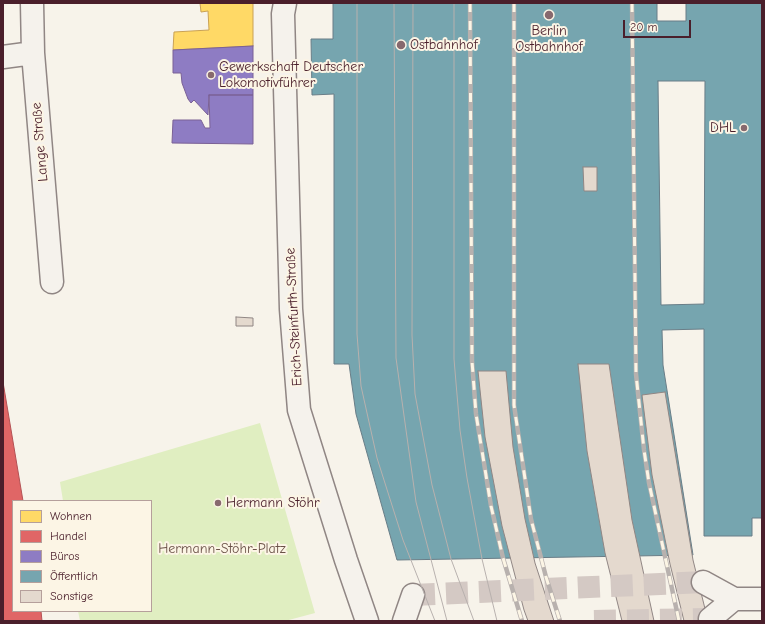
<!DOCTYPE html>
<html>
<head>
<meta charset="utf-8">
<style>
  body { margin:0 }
  #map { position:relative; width:765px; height:624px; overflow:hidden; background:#f7f3ea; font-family:"Comic Neue",sans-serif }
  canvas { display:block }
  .frame { position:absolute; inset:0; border:4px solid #4a1f2b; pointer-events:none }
  .legend { position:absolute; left:12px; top:500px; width:140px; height:112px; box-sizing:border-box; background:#fcf5e5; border:1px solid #b59f9b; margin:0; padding:5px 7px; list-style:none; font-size:12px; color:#4a1f2b }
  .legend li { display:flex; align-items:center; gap:8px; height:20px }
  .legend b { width:20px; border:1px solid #b59f9b }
  .scale { position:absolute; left:623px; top:20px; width:68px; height:18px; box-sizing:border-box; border:2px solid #4a1f2b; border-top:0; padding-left:5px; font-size:12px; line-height:14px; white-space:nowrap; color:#4a1f2b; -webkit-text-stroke:3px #fcf5e5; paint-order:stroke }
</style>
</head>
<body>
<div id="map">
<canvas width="765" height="624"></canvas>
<div class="frame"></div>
<ul class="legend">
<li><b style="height:11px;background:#ffd966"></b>Wohnen</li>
<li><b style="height:11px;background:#e06666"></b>Handel</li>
<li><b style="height:11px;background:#8e7cc3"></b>Büros</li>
<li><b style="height:11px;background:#76a5af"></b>Öffentlich</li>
<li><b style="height:11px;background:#e4d9ce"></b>Sonstige</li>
</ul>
<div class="scale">20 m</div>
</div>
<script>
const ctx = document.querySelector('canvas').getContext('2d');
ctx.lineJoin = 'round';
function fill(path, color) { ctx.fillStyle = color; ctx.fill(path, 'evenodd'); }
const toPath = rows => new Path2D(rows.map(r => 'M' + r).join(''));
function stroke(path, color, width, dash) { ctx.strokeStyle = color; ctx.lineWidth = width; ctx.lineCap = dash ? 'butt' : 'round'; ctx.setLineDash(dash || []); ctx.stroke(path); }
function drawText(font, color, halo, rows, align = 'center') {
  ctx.font = font + ' "Comic Neue",sans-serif'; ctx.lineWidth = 4; ctx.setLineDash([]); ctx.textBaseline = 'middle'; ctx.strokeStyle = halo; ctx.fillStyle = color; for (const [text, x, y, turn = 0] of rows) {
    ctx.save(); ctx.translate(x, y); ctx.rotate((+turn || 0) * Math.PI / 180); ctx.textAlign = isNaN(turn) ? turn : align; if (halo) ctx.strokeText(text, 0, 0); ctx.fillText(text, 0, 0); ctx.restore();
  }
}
fill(toPath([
  [260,423,315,613,285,621,80,621,78,611,151,611,151,501,63,501,60,482]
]), '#e0eec1');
const homes = toPath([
  [200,3,253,3,253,46,173,50,174,32,209,30,208,11,201,12,200,3]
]);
fill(homes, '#ffd966');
stroke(homes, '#c9a154', 1);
const shops = toPath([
  [3,382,23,501,13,501,13,611,41,611,42,621,3,621,3,382]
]);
fill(shops, '#e06666');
stroke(shops, '#b35154', 1);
const offices = toPath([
  [253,46,253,95,209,95,208,115,194,100,191,103,188,99,182,83,181,73,173,73,173,50,253,46],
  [209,95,253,95,253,144,172,143,173,120,201,120,205,128,210,128,209,95]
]);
fill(offices, '#8e7cc3');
stroke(offices, '#7a6095', 1);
const public = toPath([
  [333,3,657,3,657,21,686,21,686,3,762,3,762,518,752,518,752,536,704,536,704,329,662,330,663,365,693,555,397,560,356,414,349,364,334,364,334,94,312,95,311,39,333,39,333,3],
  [658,81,705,81,704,304,661,305,658,81]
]);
fill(public, '#76a5af');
stroke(public, '#697d87', 1);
const building = toPath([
  [583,167,597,167,597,191,584,191,583,167],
  [236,317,253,318,253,326,236,326,236,317],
  [578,364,609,364,632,520,654,621,622,621,605,553,587,451,578,364],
  [478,371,506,371,513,447,525,519,535,563,554,621,528,621,524,610,502,526,485,437,478,371],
  [665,392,693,560,708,621,684,621,670,564,652,475,642,395,665,392]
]);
fill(building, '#e4d9ce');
stroke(building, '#908684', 1);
stroke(toPath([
  [413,595,703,582],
  [594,621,710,619]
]), '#d4c9c4', 22, [22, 11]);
const street = toPath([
  [32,3,33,53,52,282],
  [285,3,283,14,291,309,299,410,346,560,367,621],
  [3,57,33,53],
  [703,582,734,599,762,599],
  [710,619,734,599],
  [404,621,413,595]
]);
stroke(street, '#908684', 25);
stroke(street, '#f5f2ec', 22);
stroke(toPath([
  [357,3,357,334,361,386,377,458,403,540,435,621],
  [394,3,396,358,416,502,447,621],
  [413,3,412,335,415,394,432,485,451,559,474,621],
  [454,3,454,359,460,430,467,478,482,559,497,621]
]), '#b8b1ae', 1);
const rail = toPath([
  [470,3,472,361,476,414,491,506,503,558,522,621],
  [514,3,514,405,531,519,546,577,560,621],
  [632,3,636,374,644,450,649,483,679,621]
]);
stroke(rail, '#b8b1ae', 4.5);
stroke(rail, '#fcf5e5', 3, [9]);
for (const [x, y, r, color] of [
  [549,15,5,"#87696e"],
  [401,45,5,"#87696e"],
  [211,75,4,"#87696e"],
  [744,128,4,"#87696e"],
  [218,503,4,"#87696e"]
]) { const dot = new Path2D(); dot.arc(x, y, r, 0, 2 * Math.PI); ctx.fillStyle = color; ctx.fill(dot); stroke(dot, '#fcf5e5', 1.5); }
drawText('14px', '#4a1f2b', '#fcf5e5', [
  ["Berlin",549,31,"center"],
  ["Ostbahnhof",549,47,"center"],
  ["Ostbahnhof",410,45],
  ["Gewerkschaft Deutscher",219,67],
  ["Lokomotivführer",219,83],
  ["DHL",736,128,"right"],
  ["Hermann Stöhr",226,503]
], 'left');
drawText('14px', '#4a1f2b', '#fcf5e5', [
  ["Lange Straße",40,142,-95],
  ["Erich-Steinfurth-Straße",294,317,-93]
]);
drawText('14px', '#6b5248', '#fcf5e5', [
  ["Hermann-Stöhr-Platz",222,549]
]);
</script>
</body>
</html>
